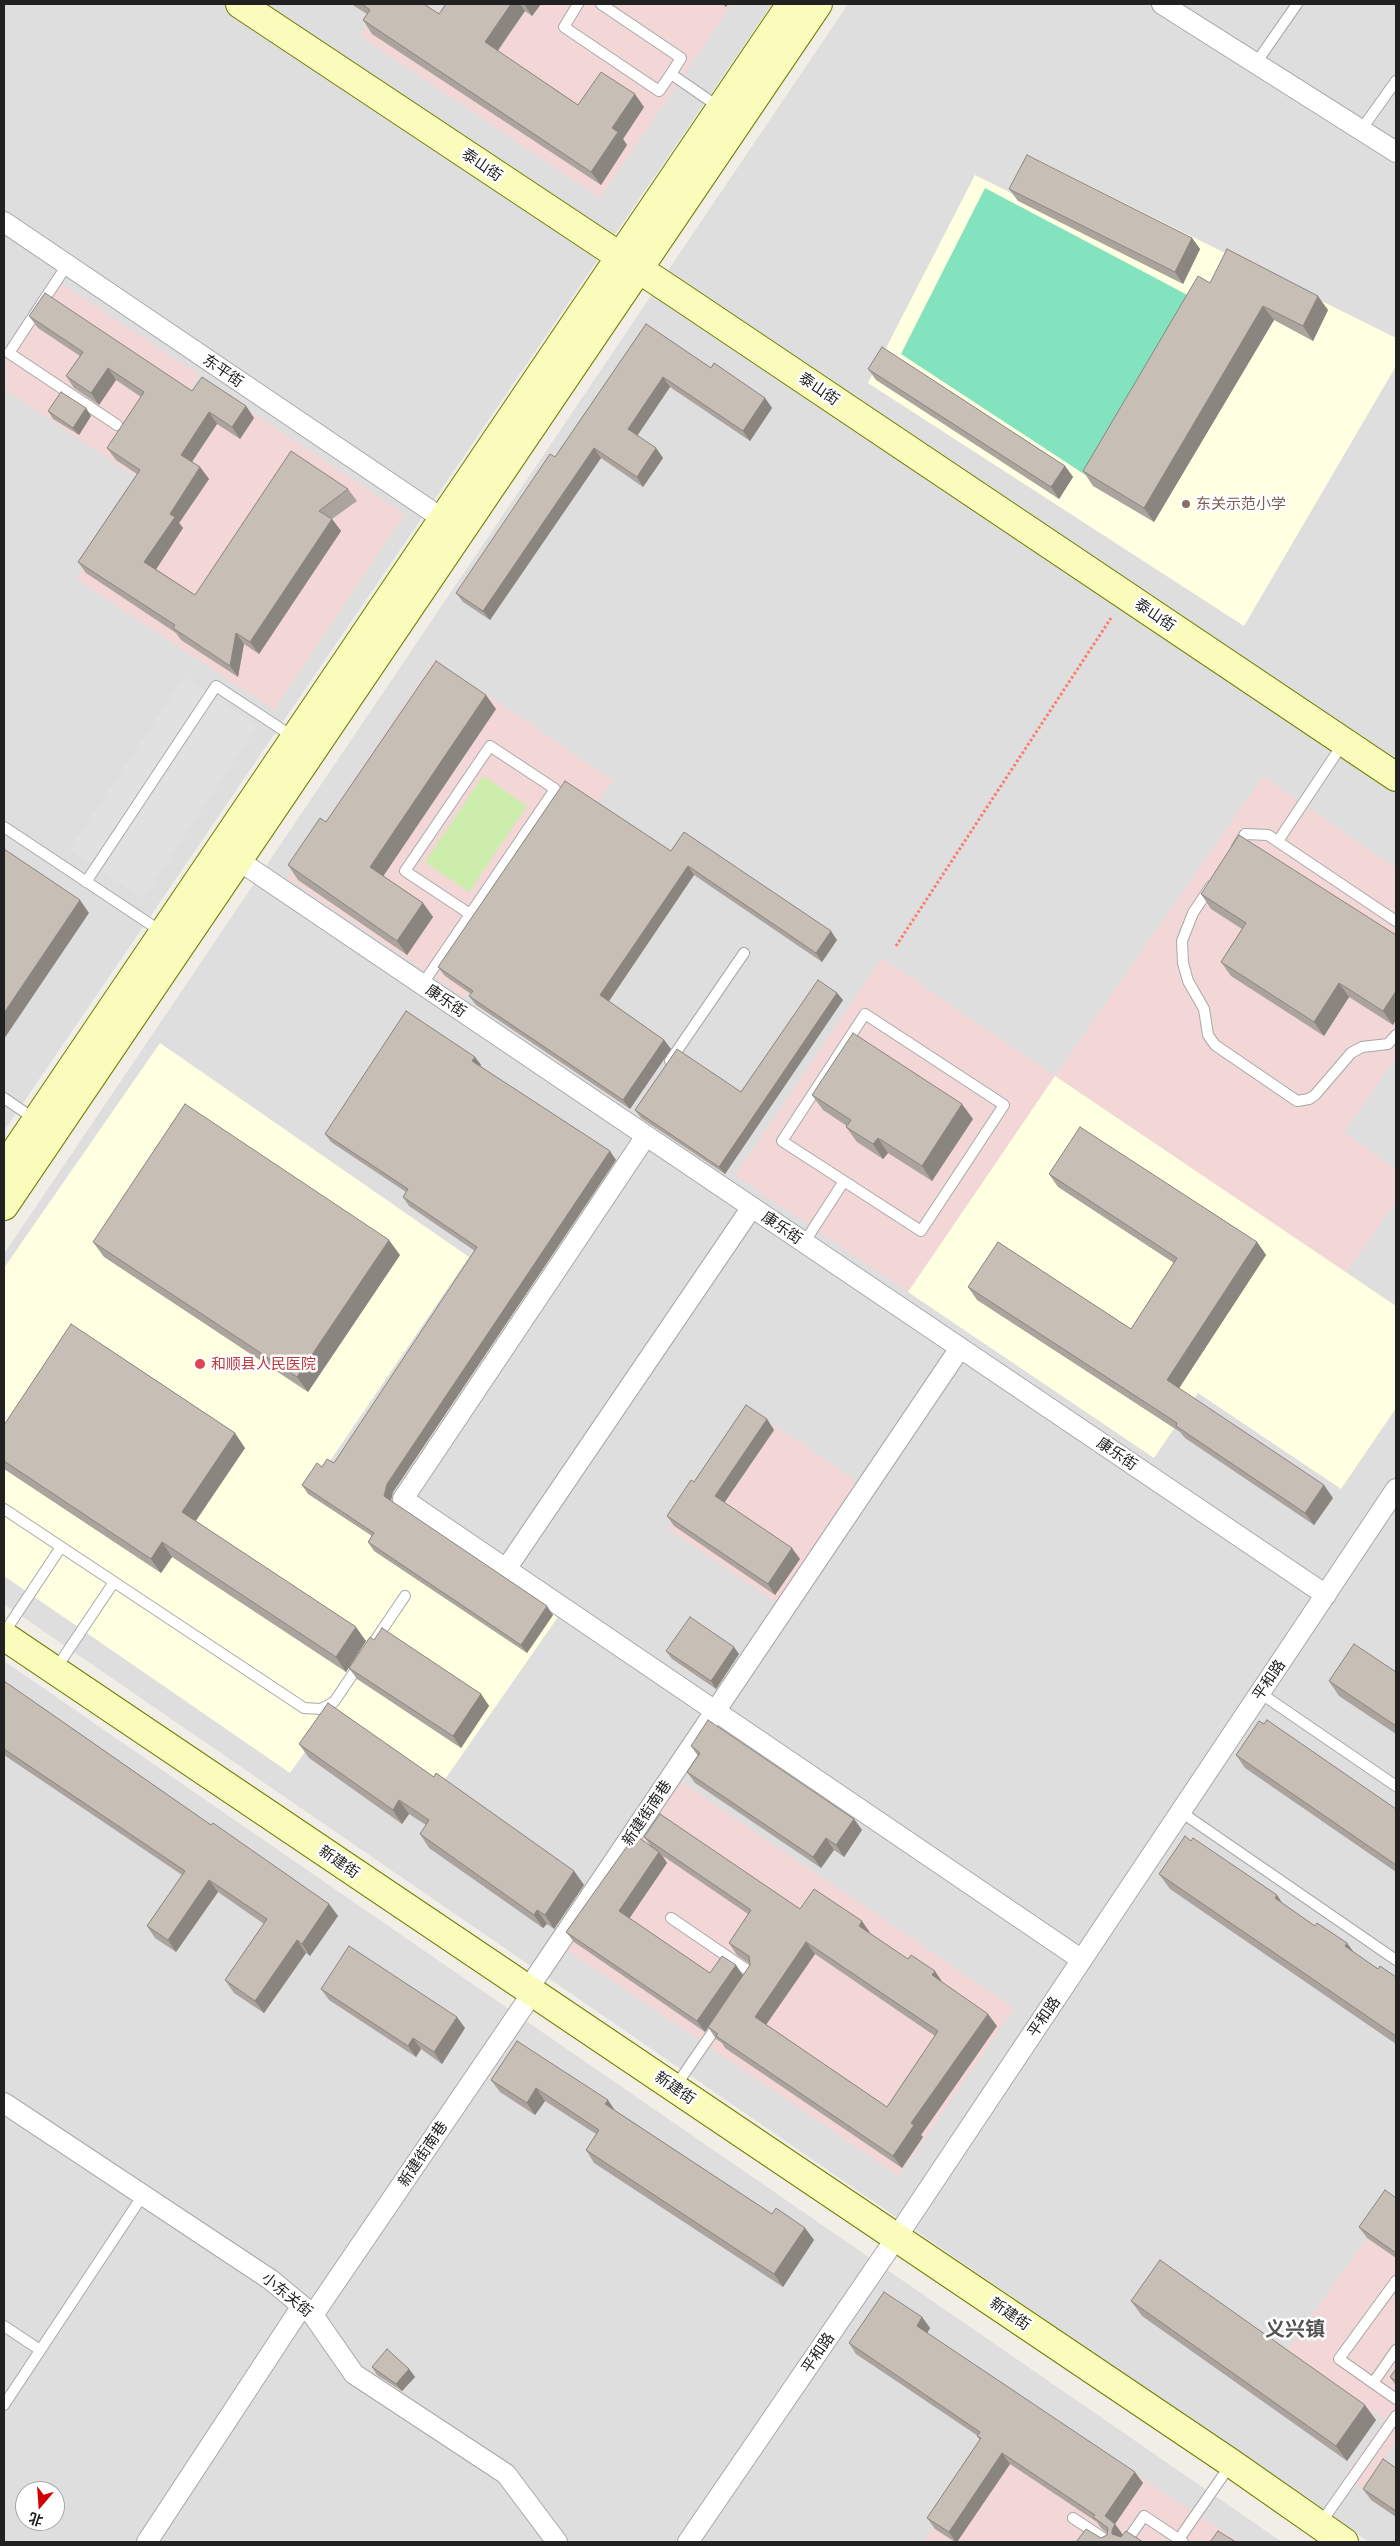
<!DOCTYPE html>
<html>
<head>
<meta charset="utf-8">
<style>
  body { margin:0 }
  #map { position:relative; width:1400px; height:2546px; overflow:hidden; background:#f1eee7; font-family:"Golos Text","Noto Sans SC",sans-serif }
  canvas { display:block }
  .frame { position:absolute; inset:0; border:5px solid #212121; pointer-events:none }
  .north { position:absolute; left:15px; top:2481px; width:50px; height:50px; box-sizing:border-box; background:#fff; border:1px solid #a6a6a6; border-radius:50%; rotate:198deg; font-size:14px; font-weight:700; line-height:20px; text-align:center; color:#212121 }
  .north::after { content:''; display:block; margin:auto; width:18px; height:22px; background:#d10000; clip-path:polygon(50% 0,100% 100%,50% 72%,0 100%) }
</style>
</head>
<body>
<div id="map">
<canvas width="1400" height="2546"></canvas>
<div class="frame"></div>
<div class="north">北</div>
</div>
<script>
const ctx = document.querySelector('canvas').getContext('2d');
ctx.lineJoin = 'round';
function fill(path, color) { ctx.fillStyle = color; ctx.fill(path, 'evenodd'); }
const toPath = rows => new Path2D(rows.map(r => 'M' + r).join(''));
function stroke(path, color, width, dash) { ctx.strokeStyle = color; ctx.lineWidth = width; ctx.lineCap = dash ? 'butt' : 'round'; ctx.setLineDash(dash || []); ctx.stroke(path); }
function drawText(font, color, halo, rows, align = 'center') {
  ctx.font = font + ' "Golos Text","Noto Sans SC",sans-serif'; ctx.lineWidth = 5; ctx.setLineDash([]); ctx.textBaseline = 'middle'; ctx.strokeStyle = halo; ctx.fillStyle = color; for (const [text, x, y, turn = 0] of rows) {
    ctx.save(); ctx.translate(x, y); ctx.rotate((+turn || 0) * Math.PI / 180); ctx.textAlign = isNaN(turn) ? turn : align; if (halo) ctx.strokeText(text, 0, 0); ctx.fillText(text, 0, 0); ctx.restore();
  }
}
fill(toPath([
  [4,4,772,4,4,1131],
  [848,4,1396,4,1396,2542,1369,2542,4,1604,4,1254],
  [4,1661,1282,2542,4,2542],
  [25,2491,55,2491,55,2521,25,2521]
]), '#dfdede');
fill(toPath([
  [382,4,427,4,448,18,457,4,732,4,600,198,360,36],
  [53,278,199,375,133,475,4,389,4,352],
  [207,382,405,514,274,710,76,579],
  [435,660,613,780,465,998,287,878],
  [1263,776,1396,868,1396,1057,1344,1132,1396,1169,1396,1201,1346,1273,1055,1076,908,1292,735,1175,882,958,1055,1076],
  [750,1409,857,1481,776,1602,668,1529],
  [679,1780,1014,2008,899,2176,564,1948],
  [1396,2197,1396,2441,1363,2489,1345,2476,1385,2420,1287,2350],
  [1017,2396,1239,2542,924,2542]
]), '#f2d7d6');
fill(toPath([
  [1032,157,1396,338,1396,366,1244,626,868,383,975,175,1013,194],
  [160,1043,469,1257,330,1461,560,1614,441,1785,334,1711,290,1773,4,1576,4,1268],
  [1055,1076,1396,1306,1396,1408,1341,1489,1198,1393,1154,1458,908,1292]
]), '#ffffe2');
fill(toPath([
  [483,776,527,806,469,892,425,862]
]), '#ccedac');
fill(toPath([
  [985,188,1197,300,1090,478,901,354]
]), '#83e3be');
fill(toPath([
  [184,677,258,726,143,899,69,850]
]), '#e1e1e1');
const lane = toPath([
  [578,4,564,27,659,91,671,74,719,107],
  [601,4,681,58,671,74],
  [1256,63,1297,4],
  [1361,130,1396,81],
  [67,265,9,353,117,425],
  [4,827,162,932],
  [1278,841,1344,742],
  [1237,847,1245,834,1268,835,1396,921],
  [86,882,216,686,295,738],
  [1211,886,1193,913,1182,941,1183,963,1188,981,1204,1009,1208,1035,1215,1045,1297,1101,1309,1099,1315,1095,1351,1053,1362,1047,1388,1044,1396,1035],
  [422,985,555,789,490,746,405,871,470,914],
  [865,1014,1004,1105,921,1231,782,1141,865,1014],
  [670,1061,744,953],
  [4,1098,36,1120],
  [804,1243,844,1181],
  [4,1509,304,1708,321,1709,334,1702,361,1662],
  [4,1633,61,1547],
  [376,1639,405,1596],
  [55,1670,114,1582],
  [1260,1693,1396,1786],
  [1181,1812,1396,1960],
  [671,1918,753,1974,750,1978],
  [675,2087,719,2023],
  [1396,2281,1339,2359,1396,2399],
  [4,2326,40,2350],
  [1373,2383,1396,2350],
  [4,2405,143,2195],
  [1073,2518,1109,2542],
  [1320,2524,1396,2416],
  [1179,2539,1231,2464],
  [1126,2542,1144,2516,1183,2542]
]);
const street = toPath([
  [1162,4,1396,152],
  [4,222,443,519],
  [238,860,1326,1595],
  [646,1136,403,1499,1082,1960],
  [506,1569,752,1207],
  [528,1989,960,1348],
  [4,2103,271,2280,313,2315,354,2374,506,2474,557,2542],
  [313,2315,533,1992],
  [147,2542,302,2306],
  [688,2542,896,2238,1396,1489]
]);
const secondary = toPath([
  [240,4,684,299,1396,777],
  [4,1168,791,4],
  [4,1206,818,4],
  [4,1636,1231,2463,1344,2542]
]);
stroke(lane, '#a8a8a8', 12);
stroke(street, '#a8a8a8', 22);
stroke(secondary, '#717f01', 30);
stroke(toPath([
  [896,946,1111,618]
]), '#ff7a6a', 3, [2.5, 2.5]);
stroke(lane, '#fff', 10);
stroke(street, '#fff', 20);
stroke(secondary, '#f9fcba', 28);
fill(toPath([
  [351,4,424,4,439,14,446,4,541,4,532,16,525,11,498,51,578,105,644,107,623,139,627,145,601,185,372,34,363,20,367,14],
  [1009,189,1192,238,1200,249,1183,284,1018,201],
  [1210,283,1328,310,1313,341,1274,320,1154,522,1093,486,1083,471],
  [29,316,192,391,246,406,254,418,240,439,217,424,192,462,200,467,209,479,179,523,183,528,156,569,195,595,348,489,357,501,332,519,341,531,259,654,244,644,238,677,181,640,176,633,86,573,78,562,137,474,116,460,107,448,141,397,116,380,99,405,74,388,66,376,80,356,38,328],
  [646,324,711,368,765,398,772,408,750,441,670,387,637,436,656,448,663,458,643,487,601,458,490,620,463,602,456,593,555,457],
  [868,369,1065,466,1073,477,1059,499,876,380],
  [86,408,91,416,79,435,53,419,48,411],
  [496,709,383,876,423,903,433,917,407,955,298,880,288,865,326,822],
  [671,851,837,940,822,962,694,875,609,1001,664,1040,671,1049,630,1109,476,1005,469,996,471,994,445,976,438,967],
  [1201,894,1396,935,1393,1025,1349,997,1324,1036,1231,976,1221,962,1242,929,1211,909],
  [837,993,843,1000,725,1174,641,1118,635,1110,741,1092],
  [475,1057,481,1065,480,1066,616,1160,393,1492,391,1501,553,1615,527,1653,374,1551,368,1542,372,1536,308,1494,302,1485,322,1467,334,1463,475,1251,409,1206,403,1197,406,1192,331,1142,325,1134],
  [812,1095,973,1119,932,1181,888,1153,883,1159,857,1142,846,1127,847,1126,823,1110],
  [1049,1174,1257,1242,1266,1255,1179,1388,1333,1498,1314,1525,1185,1438,1180,1432,977,1300,968,1287,1131,1329,1174,1263,1058,1187],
  [93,1242,400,1255,308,1392,104,1257],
  [767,1419,774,1430,724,1503,800,1559,775,1595,674,1526,667,1516,694,1482],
  [4,1425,245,1448,196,1521,366,1641,346,1672,172,1557,161,1573,4,1469],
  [374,1640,481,1694,489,1706,461,1748,357,1679,349,1668],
  [666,1651,739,1654,716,1689,672,1659],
  [1396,1672,1396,1734,1339,1696,1329,1681],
  [4,1681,211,1825,329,1904,338,1916,310,1956,306,1953,264,2013,234,1993,225,1980,264,1924,218,1892,176,1952,155,1938,147,1926,182,1875,4,1755],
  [299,1744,434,1777,574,1871,584,1885,554,1929,547,1924,543,1928,429,1848,420,1834,426,1825,409,1814,402,1824,309,1758],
  [691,1746,854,1819,862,1830,844,1857,834,1850,821,1868,695,1783,687,1772,698,1756],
  [1236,1755,1396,1809,1396,1872,1245,1768],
  [644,1837,800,1909,871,1934,943,1983,997,2026,921,2135,923,2137,902,2168,725,2048,722,2043,716,2039,708,2027,705,2032,574,1942,566,1932,650,1845],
  [663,1856,748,1914,729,1943,737,1955,750,1964,750,1965,743,1975,736,1965,710,1973,629,1918,667,1863],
  [815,1954,935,2036,887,2107,766,2025],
  [1159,1874,1283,1904,1378,1969,1396,1977,1396,2044,1170,1889],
  [321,1989,465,2028,442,2064,421,2049,416,2057,329,2000],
  [517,2041,616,2111,772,2214,805,2228,814,2240,783,2287,594,2163,586,2150,596,2134,545,2101,535,2115,500,2092,491,2080],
  [1396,2198,1396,2258,1367,2238,1359,2227],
  [1131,2301,1376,2420,1347,2461,1142,2316],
  [922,2317,930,2328,927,2333,1143,2483,1115,2524,1123,2535,1122,2536,1143,2542,1101,2538,1107,2535,1107,2533,1101,2528,1097,2522,1010,2464,957,2542,955,2542,935,2529,927,2518,980,2440,977,2436,978,2436,856,2354,849,2343],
  [372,2367,409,2369,415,2377,402,2391,377,2375],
  [1396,2369,1396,2386,1390,2377],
  [1396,2468,1396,2517,1371,2500,1363,2489]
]), '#aba39d');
fill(toPath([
  [511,4,520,4,525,11,494,55,485,42],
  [524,4,541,4,532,16],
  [723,4,728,4,726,7],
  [635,94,644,107,623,139,627,145,601,185,591,172,612,128],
  [1192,238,1200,249,1183,284,1175,272],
  [1318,296,1328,310,1313,341,1303,326],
  [1263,306,1274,320,1154,522,1144,508],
  [108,368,116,380,99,405,91,393],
  [663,377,670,387,635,439,628,429],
  [765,398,772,408,750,441,743,431],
  [246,406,254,418,240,439,232,427],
  [86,408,91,416,79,435,73,428],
  [209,412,217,424,189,466,181,455],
  [594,448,601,458,490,620,483,611],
  [656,448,663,458,643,487,637,477],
  [1065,466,1073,477,1059,499,1051,487],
  [200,467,209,479,179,523,183,528,153,574,144,562,170,514],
  [332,519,341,531,259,654,250,642],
  [236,633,244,644,238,677,230,666],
  [486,695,496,709,380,881,370,867],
  [688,866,694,875,607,1004,600,995],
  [80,900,89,913,4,1039,4,1013],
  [423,903,433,917,407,955,397,941],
  [831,931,837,940,822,962,816,953],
  [1339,983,1349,997,1324,1036,1314,1022],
  [1396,991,1396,1020,1393,1025,1383,1011],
  [837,993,843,1000,725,1174,719,1167],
  [664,1040,671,1049,630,1109,623,1100],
  [475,1057,481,1065,478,1069,472,1061],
  [962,1104,973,1119,932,1181,922,1166],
  [878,1138,888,1153,883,1159,873,1144],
  [610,1151,616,1160,393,1492,390,1504,384,1496,387,1484],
  [389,1240,400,1255,308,1392,297,1377],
  [1257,1242,1266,1255,1176,1393,1167,1380],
  [767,1419,774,1430,722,1506,715,1496],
  [235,1433,245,1448,192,1526,182,1512],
  [1324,1485,1333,1498,1314,1525,1305,1513],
  [162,1542,172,1557,161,1573,151,1559],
  [792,1548,800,1559,775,1595,768,1584],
  [547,1606,553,1615,527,1653,521,1645],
  [356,1627,366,1641,346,1672,336,1657],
  [734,1647,739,1654,716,1689,711,1681],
  [481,1694,489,1706,461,1748,453,1736],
  [399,1800,409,1814,402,1824,393,1810],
  [854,1819,862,1830,844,1857,836,1845],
  [826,1838,834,1850,821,1868,813,1857],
  [659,1852,667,1863,627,1922,619,1911],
  [574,1871,584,1885,554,1929,545,1915],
  [209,1880,218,1892,176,1952,168,1940],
  [1277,1895,1287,1910,1275,1898],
  [329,1904,338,1916,310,1956,302,1944],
  [537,1910,547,1924,543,1928,534,1915],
  [862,1921,871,1934,859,1926],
  [297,1940,306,1953,264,2013,255,2001],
  [806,1942,815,1954,763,2029,755,2017],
  [1347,1943,1358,1958,1345,1946],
  [736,1965,743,1976,705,2032,697,2021],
  [935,1971,943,1983,932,1975],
  [988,2014,997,2026,921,2135,923,2137,902,2168,893,2156,911,2123],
  [457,2017,465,2028,442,2064,434,2052],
  [413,2038,421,2049,416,2057,408,2046],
  [536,2088,545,2101,535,2115,527,2103],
  [608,2100,616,2112,605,2104],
  [805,2228,814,2240,783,2287,774,2274],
  [922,2317,930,2328,925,2337,917,2326],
  [409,2369,415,2377,402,2391,396,2384],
  [1365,2405,1376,2420,1347,2461,1336,2446],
  [1002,2453,1010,2464,957,2542,956,2542,949,2532],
  [1135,2472,1143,2483,1115,2524,1123,2535,1119,2541,1112,2534,1105,2516]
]), '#8b857f');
const building = toPath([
  [362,4,424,4,439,14,446,4,511,4,485,42,578,105,601,72,635,94,612,128,618,132,591,172,363,20,370,10,362,4],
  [1027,155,1192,238,1175,272,1009,189,1027,155],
  [1227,249,1318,296,1303,326,1263,306,1144,508,1083,471,1198,276,1210,283,1227,249],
  [45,293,192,391,202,377,246,406,232,427,209,412,181,455,200,467,170,514,175,517,144,562,195,595,291,451,348,489,319,511,332,519,250,642,236,633,230,666,173,628,175,625,78,562,140,470,107,448,144,392,108,368,91,393,66,376,83,352,29,316,45,293],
  [646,324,711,368,714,363,765,398,743,431,663,377,628,429,656,448,637,477,594,448,483,611,456,593,550,454,555,457,646,324],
  [882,347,1065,466,1051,487,868,369,882,347],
  [61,392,86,408,73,428,48,411,61,392],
  [436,661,486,695,370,867,423,903,397,941,288,865,320,818,326,822,436,661],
  [565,781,671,851,684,832,831,931,816,953,688,866,600,995,664,1040,623,1100,469,996,473,991,438,967,565,781],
  [1239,835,1396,935,1396,991,1383,1011,1339,983,1314,1022,1221,962,1246,923,1201,894,1239,835],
  [4,849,80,900,4,1013,4,849],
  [818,980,837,993,719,1167,635,1110,677,1049,741,1092,818,980],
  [406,1011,475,1057,472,1061,610,1151,387,1484,384,1496,547,1606,521,1645,368,1542,374,1533,302,1485,317,1463,322,1467,327,1459,334,1463,477,1247,403,1197,408,1189,325,1134,406,1011],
  [853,1033,962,1104,922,1166,878,1138,873,1144,846,1127,851,1120,812,1095,853,1033],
  [185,1104,389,1240,297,1377,93,1242,185,1104],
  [1080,1127,1257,1242,1167,1380,1324,1485,1305,1513,1176,1426,1177,1423,968,1287,998,1242,1131,1329,1177,1258,1049,1174,1080,1127],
  [71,1324,235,1433,182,1512,356,1627,336,1657,162,1542,151,1559,4,1461,4,1425,71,1324],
  [746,1405,767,1419,715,1496,792,1548,768,1584,667,1516,691,1480,694,1482,746,1405],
  [690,1617,734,1647,711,1681,666,1651,690,1617],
  [382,1628,481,1694,453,1736,349,1668,370,1637,374,1640,382,1628],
  [1354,1644,1396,1672,1396,1726,1329,1681,1354,1644],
  [4,1681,211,1825,213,1823,329,1904,302,1944,297,1940,255,2001,225,1980,267,1919,209,1880,168,1940,147,1926,185,1871,4,1749,4,1681],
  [328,1703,434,1777,436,1773,574,1871,545,1915,537,1910,534,1915,420,1834,429,1820,399,1800,393,1810,299,1744,328,1703],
  [708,1720,854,1819,836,1845,826,1838,813,1857,687,1772,700,1753,691,1746,708,1720],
  [1267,1720,1396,1809,1396,1865,1236,1755,1259,1721,1264,1724,1267,1720],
  [660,1814,800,1909,814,1889,862,1921,859,1926,908,1959,911,1955,935,1971,932,1975,988,2014,911,2123,914,2125,893,2156,716,2036,718,2034,708,2027,750,1965,749,1956,729,1943,751,1910,644,1837,660,1814],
  [806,1942,938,2031,887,2107,755,2017,806,1942],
  [635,1835,659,1852,619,1911,710,1973,722,1956,736,1965,697,2021,566,1932,635,1835],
  [1185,1836,1191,1841,1193,1838,1277,1895,1275,1898,1315,1926,1317,1923,1347,1943,1345,1946,1378,1969,1380,1966,1396,1977,1396,2036,1159,1874,1185,1836],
  [349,1946,457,2017,434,2052,413,2038,408,2046,321,1989,349,1946],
  [517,2041,608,2100,605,2104,772,2214,776,2208,805,2228,774,2274,586,2150,599,2130,536,2088,527,2103,491,2080,517,2041],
  [1385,2190,1396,2198,1396,2253,1359,2227,1385,2190],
  [1160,2260,1365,2405,1336,2446,1131,2301,1160,2260],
  [884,2292,922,2317,917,2326,1135,2472,1105,2516,1115,2524,1112,2530,1112,2534,1121,2537,1126,2531,1143,2542,1076,2542,1086,2529,1101,2538,1107,2535,1108,2528,1093,2517,1095,2515,1002,2453,949,2532,927,2518,981,2438,977,2436,980,2432,849,2343,884,2292],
  [387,2349,409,2369,396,2384,372,2367,387,2349],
  [1396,2369,1396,2381,1390,2377,1396,2369],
  [1383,2459,1396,2468,1396,2511,1363,2489,1383,2459],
  [1218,2531,1236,2542,1210,2542,1218,2531]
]);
fill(building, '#c7beb6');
stroke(building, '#8b857f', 1);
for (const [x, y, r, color] of [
  [1186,504,5,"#8d6e63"],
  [200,1364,6,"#e0444e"]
]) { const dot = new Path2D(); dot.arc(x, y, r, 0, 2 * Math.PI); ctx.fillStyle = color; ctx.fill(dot); stroke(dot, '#fff', 2); }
drawText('15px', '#212121', '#fff', [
  ["泰山街",482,165,34],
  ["东平街",223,371,34],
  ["泰山街",819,389,34],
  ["泰山街",1155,615,34],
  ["康乐街",446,1001,34],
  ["康乐街",782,1228,34],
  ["康乐街",1117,1454,34],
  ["平和路",1269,1680,-56],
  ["新建街南巷",647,1813,-56],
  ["新建街",339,1862,34],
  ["平和路",1044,2017,-56],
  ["新建街",675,2088,34],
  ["新建街南巷",423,2154,-56],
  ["小东关街",287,2295,39],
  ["新建街",1010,2314,34],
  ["平和路",818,2353,-56]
]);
drawText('15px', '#785e54', '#fff', [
  ["东关示范小学",1196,504]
], 'left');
drawText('15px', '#be3a42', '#fff', [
  ["和顺县人民医院",211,1364]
], 'left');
drawText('bold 20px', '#545454', '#fff', [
  ["义兴镇",1295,2330]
]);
</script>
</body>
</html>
